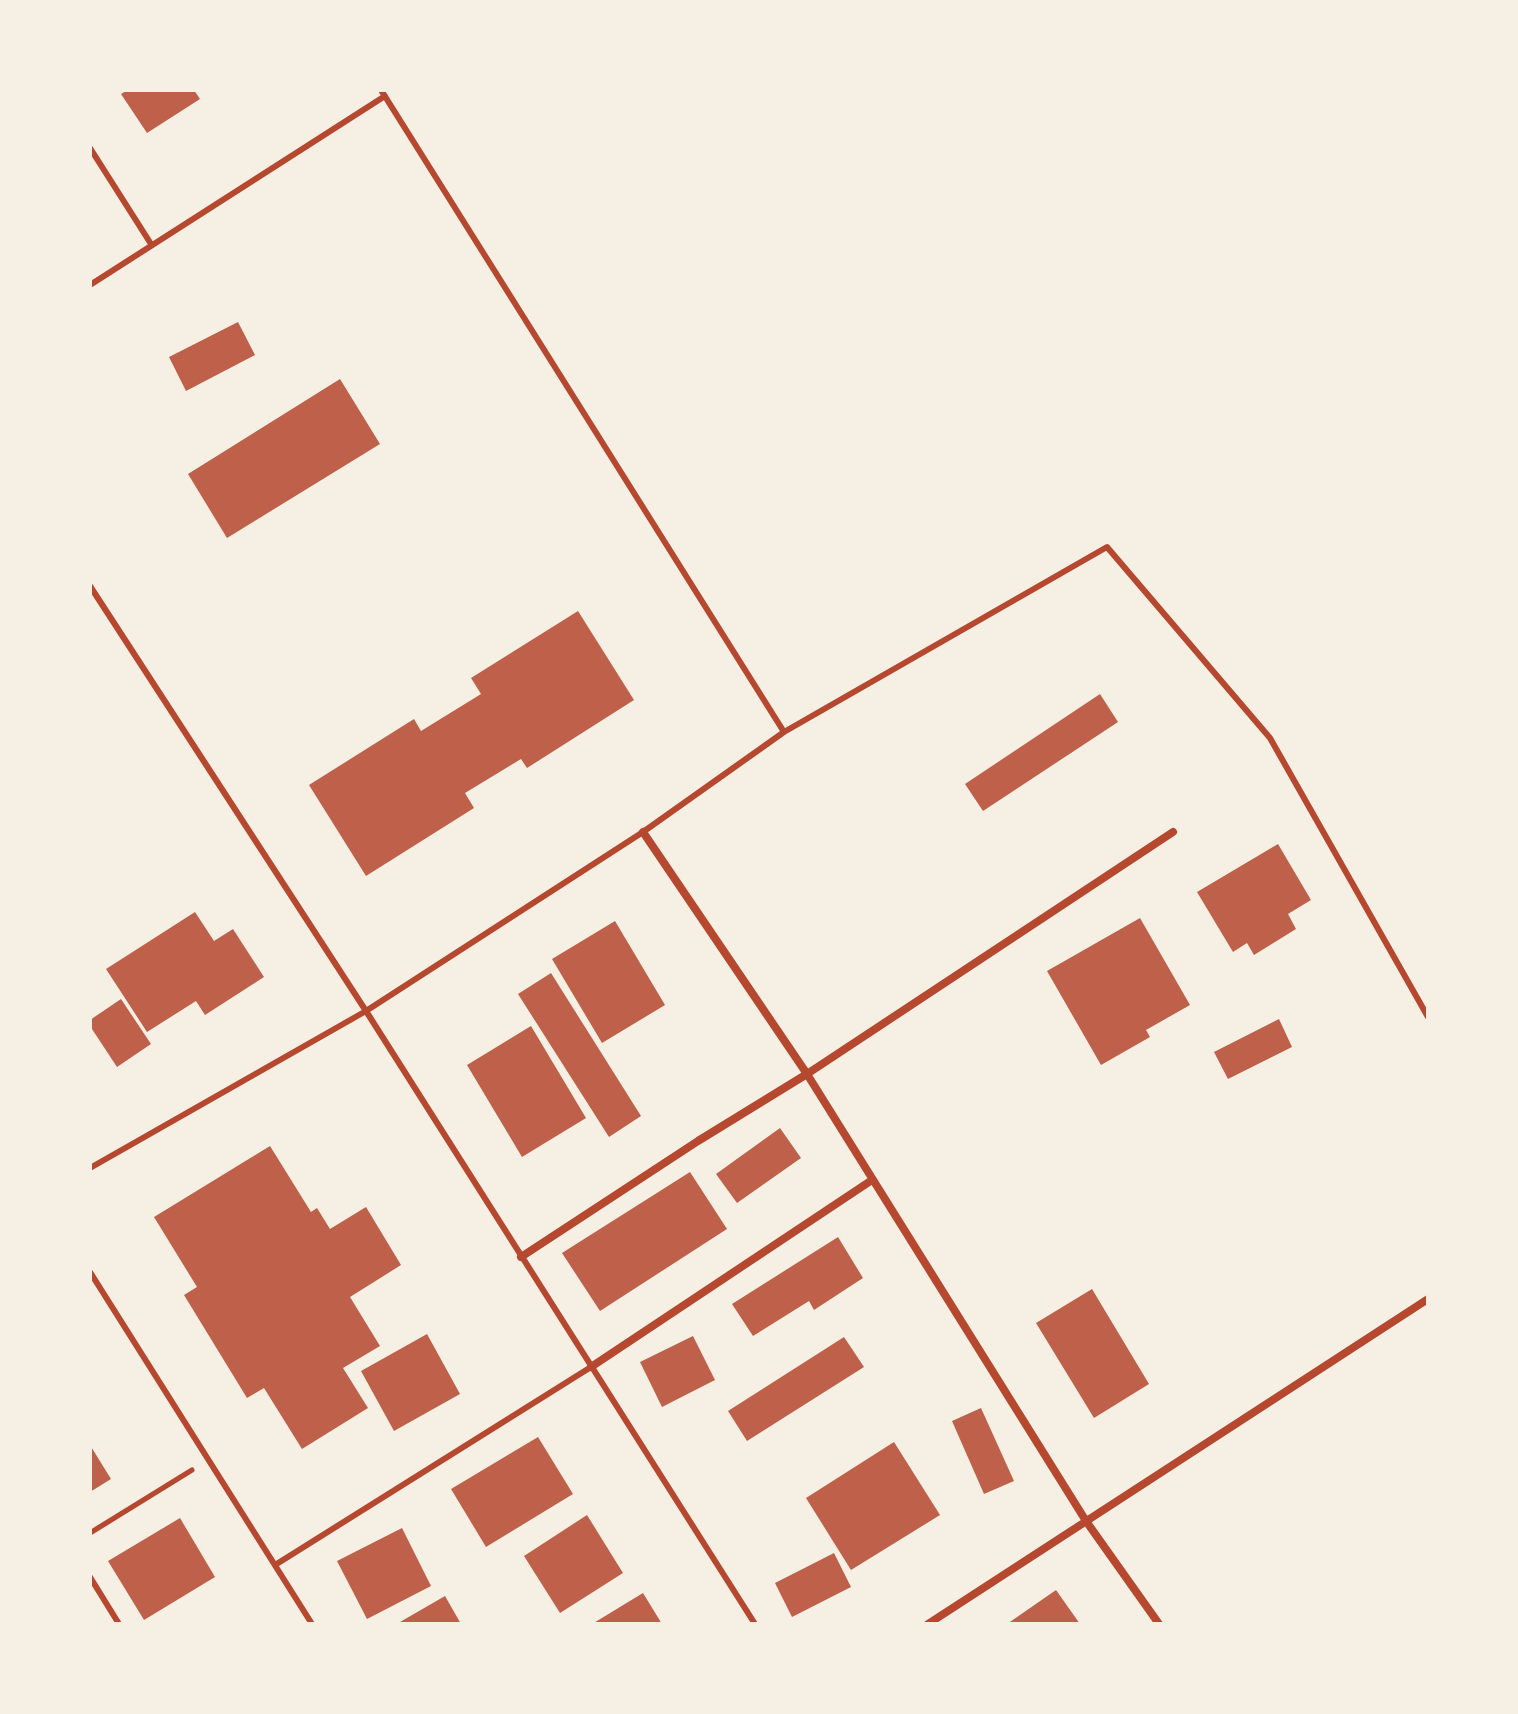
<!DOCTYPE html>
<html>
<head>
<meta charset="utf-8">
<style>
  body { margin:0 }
  #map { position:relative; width:1518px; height:1714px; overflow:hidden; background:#f6efe4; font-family:Cabin,sans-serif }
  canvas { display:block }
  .frame { position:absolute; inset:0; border:92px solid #f6efe4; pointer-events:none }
</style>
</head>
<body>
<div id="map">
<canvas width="1518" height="1714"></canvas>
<div class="frame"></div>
</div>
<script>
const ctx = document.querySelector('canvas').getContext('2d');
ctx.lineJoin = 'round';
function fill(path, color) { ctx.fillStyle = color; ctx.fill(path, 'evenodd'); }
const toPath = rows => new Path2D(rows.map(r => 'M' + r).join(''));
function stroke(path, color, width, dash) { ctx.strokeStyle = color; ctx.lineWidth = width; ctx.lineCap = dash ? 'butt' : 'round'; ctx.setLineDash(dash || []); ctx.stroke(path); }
fill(toPath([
  [128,90,194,90,200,99,147,133,121,94],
  [238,322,255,355,186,391,169,357],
  [340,379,380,444,227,538,188,474],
  [578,611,634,700,527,768,521,759,465,793,474,808,366,876,309,785,414,719,421,731,481,694,471,678],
  [1100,694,1118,722,983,811,965,784],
  [1278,844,1311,900,1288,914,1296,929,1254,955,1247,943,1233,952,1197,892],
  [195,912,214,941,233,929,264,977,205,1015,196,1001,147,1032,106,969],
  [1140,918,1190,1005,1146,1030,1150,1037,1101,1065,1047,971],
  [615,921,665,1005,602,1043,552,959],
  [551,973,641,1116,609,1137,518,994],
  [121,999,151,1044,117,1067,90,1026,90,1020],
  [1279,1019,1292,1047,1228,1079,1214,1052],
  [531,1026,586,1118,522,1157,467,1065],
  [780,1128,801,1158,737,1203,716,1174],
  [270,1146,311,1212,317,1208,330,1229,366,1207,401,1265,350,1297,380,1346,343,1368,368,1408,302,1449,264,1388,247,1398,184,1295,197,1287,154,1217],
  [690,1172,727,1229,600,1311,562,1253],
  [838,1237,863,1278,814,1310,809,1301,753,1336,732,1304],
  [1092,1289,1149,1384,1094,1418,1036,1323],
  [427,1334,460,1394,394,1431,361,1371],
  [693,1336,715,1380,662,1407,640,1362],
  [844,1337,864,1367,747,1441,728,1411],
  [981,1408,1014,1481,984,1494,952,1421],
  [538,1437,573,1494,486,1547,451,1489],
  [894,1442,940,1515,851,1570,806,1498],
  [90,1445,111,1479,90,1492],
  [587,1515,623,1573,560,1613,524,1556],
  [180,1518,215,1577,144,1620,108,1561],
  [402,1528,431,1586,367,1619,337,1561],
  [834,1553,851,1587,792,1617,775,1583],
  [1056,1590,1080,1624,1007,1624],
  [643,1593,662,1624,592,1624],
  [445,1596,461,1624,401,1624,400,1622]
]), '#bf614a');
stroke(toPath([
  [90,1533,192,1470]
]), '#b5482f', 5);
stroke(toPath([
  [381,90,784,732],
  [90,148,151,244],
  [90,285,385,96],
  [90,586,366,1011,755,1624],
  [90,1168,366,1011,643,832,784,732,1107,547,1270,738,1428,1017],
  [90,1272,312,1624],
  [275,1565,591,1367],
  [90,1577,119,1624]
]), '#b5482f', 6);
stroke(toPath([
  [643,832,807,1074,1086,1521,1159,1624],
  [521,1257,698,1141,807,1074,1173,832],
  [591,1367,872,1180],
  [928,1624,1428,1299]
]), '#b5482f', 8);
</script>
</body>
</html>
